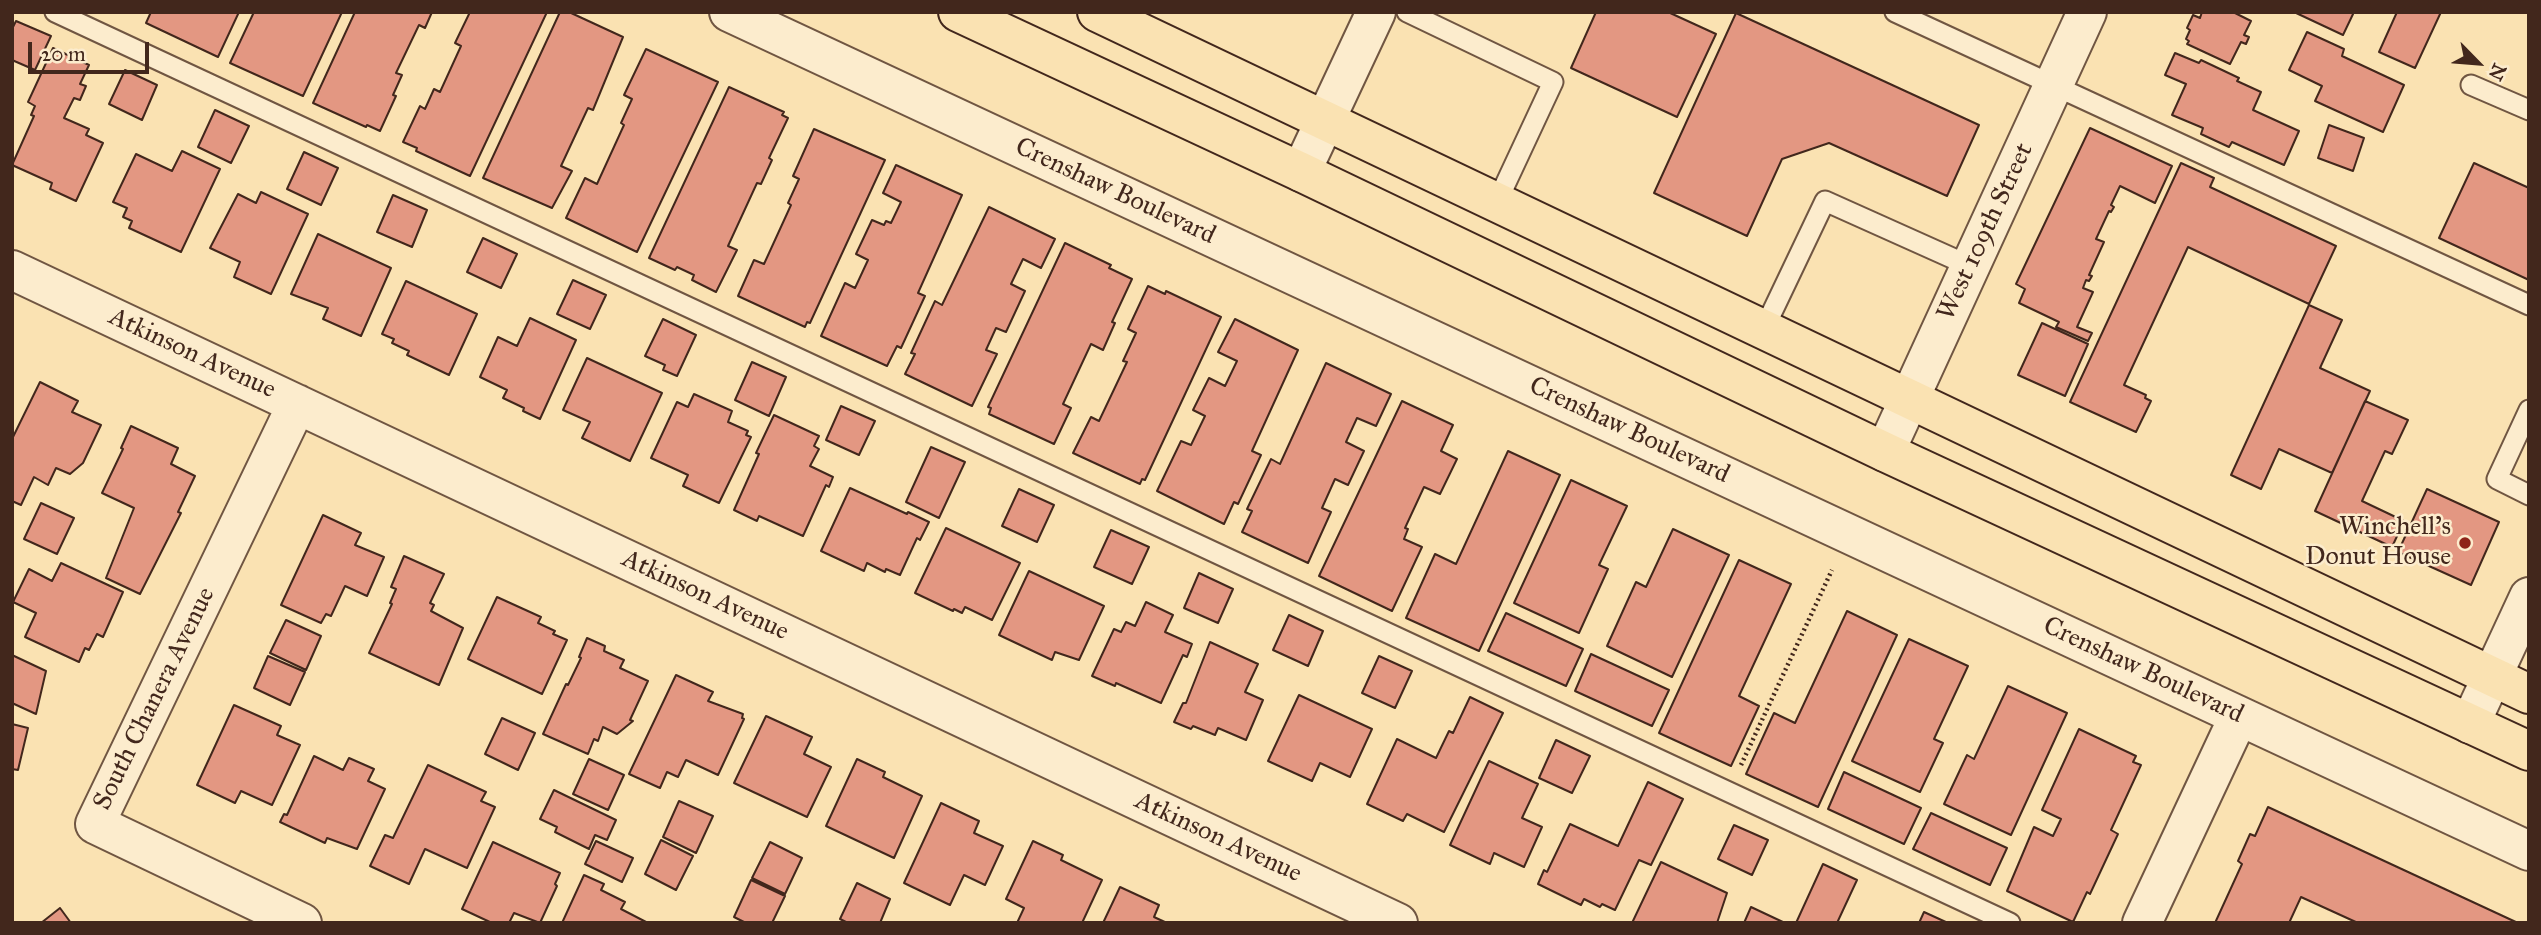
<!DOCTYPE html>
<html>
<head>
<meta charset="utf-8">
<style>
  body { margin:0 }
  #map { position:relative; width:2541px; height:935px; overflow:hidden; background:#fae2b2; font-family:"IM FELL Great Primer",serif }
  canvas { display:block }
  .frame { position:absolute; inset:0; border:14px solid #42271c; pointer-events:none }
  .north { position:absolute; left:2443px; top:28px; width:70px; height:70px; -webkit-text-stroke:5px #fceccd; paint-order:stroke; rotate:115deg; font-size:19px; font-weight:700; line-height:28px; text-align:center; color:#42271c }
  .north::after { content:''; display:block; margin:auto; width:24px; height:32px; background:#42271c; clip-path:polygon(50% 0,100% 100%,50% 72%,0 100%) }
  .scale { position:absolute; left:28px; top:42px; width:121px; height:32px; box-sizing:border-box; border:4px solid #42271c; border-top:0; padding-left:9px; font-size:21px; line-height:24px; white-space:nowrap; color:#42271c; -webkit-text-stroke:5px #fceccd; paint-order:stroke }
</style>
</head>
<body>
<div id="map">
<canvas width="2541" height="935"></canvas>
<div class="frame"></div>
<div class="north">N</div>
<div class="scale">20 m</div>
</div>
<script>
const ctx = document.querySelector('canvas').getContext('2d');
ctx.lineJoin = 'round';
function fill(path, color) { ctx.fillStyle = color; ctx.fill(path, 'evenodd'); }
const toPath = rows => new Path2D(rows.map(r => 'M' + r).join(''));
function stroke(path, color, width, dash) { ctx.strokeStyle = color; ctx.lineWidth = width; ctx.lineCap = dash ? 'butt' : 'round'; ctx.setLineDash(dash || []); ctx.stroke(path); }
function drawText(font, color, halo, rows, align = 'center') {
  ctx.font = font + ' "IM FELL Great Primer",serif'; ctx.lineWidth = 5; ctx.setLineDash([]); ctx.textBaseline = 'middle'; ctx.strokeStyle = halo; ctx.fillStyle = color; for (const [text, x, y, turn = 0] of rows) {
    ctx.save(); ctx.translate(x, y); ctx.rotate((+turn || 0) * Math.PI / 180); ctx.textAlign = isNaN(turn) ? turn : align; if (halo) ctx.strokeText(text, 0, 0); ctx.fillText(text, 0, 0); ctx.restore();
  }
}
const building = toPath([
  [151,12,239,12,218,57,146,23,151,12],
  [254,12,342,12,303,96,230,63,254,12],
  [355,12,432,12,425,28,419,25,396,73,402,75,393,95,396,96,380,131,367,125,366,127,313,103,355,12],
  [470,12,547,12,470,176,416,151,417,148,403,142,420,106,425,109,434,89,440,92,461,46,455,43,470,12],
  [560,12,569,12,623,37,593,110,588,108,561,166,572,171,552,208,483,178,560,12],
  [1596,12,1668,12,1716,34,1677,117,1571,68,1596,12],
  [2202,12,2233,12,2251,21,2244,35,2249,37,2246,44,2241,42,2230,64,2187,44,2189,41,2186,39,2190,30,2187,28,2193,15,2200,18,2202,12],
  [2294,12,2354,12,2343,35,2294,12],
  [2397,12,2441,12,2415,68,2379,52,2397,12],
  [1736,13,1979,125,1947,196,1829,143,1782,159,1747,236,1654,193,1736,13],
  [16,21,51,36,35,70,12,60,12,29,16,21],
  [2307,32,2344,49,2342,56,2404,85,2383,132,2315,101,2322,86,2289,70,2307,32],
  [53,48,89,65,80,84,86,86,80,100,74,98,64,118,89,129,86,135,103,143,76,201,50,189,52,183,12,165,34,116,31,115,35,106,28,102,53,48],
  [646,49,718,82,637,252,566,218,585,178,597,184,624,125,621,123,632,99,624,95,646,49],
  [2175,53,2199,63,2201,60,2239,78,2237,81,2261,92,2253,110,2299,131,2284,165,2232,142,2229,147,2201,134,2203,128,2172,115,2186,84,2165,75,2175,53],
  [125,70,157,85,142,120,109,104,125,70],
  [729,87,784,112,782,115,788,118,769,158,772,160,761,184,757,183,728,246,737,250,716,292,692,280,694,275,677,267,675,270,649,258,729,87],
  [215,110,249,126,231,163,198,147,215,110],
  [2329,125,2364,138,2353,171,2318,158,2329,125],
  [2090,128,2172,166,2155,203,2120,186,2111,205,2114,207,2111,212,2109,211,2096,239,2104,242,2089,275,2092,276,2089,281,2086,280,2083,288,2093,292,2077,327,2092,333,2088,341,2056,327,2059,322,2019,303,2025,289,2016,284,2090,128],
  [814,129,885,160,810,323,807,322,805,327,738,296,754,260,764,264,791,205,788,203,799,179,793,176,814,129],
  [182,151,220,169,181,252,129,228,132,221,123,217,127,208,113,202,136,154,172,171,182,151],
  [304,152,338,168,321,205,287,189,304,152],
  [2181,163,2214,178,2210,187,2336,246,2309,304,2188,247,2124,385,2146,395,2145,398,2151,401,2136,432,2070,402,2181,163],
  [2474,163,2529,188,2529,280,2439,238,2474,163],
  [896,165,962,195,918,293,925,296,901,348,897,346,887,366,821,336,845,283,855,288,868,260,856,254,872,220,884,225,886,221,891,223,901,202,883,193,896,165],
  [261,192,308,214,271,294,234,277,240,262,210,248,238,194,256,203,261,192],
  [393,195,427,210,412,247,377,232,393,195],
  [989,207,1055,239,1041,268,1023,259,1011,284,1025,291,1006,332,996,328,986,350,997,354,972,406,905,374,915,354,911,353,935,301,942,305,989,207],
  [318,234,391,268,361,336,323,319,328,308,291,294,318,234],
  [483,238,517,254,501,288,467,272,483,238],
  [1065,243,1111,265,1109,268,1132,279,1112,322,1115,323,1103,350,1091,344,1063,404,1071,408,1054,444,989,414,991,408,988,407,1065,243],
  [573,280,606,295,590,329,557,314,573,280],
  [406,281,477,314,449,375,407,355,409,351,392,343,394,339,382,334,406,281],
  [1148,286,1165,294,1166,291,1221,317,1145,480,1142,479,1140,484,1073,453,1091,417,1099,421,1127,362,1123,361,1136,333,1128,329,1148,286],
  [2309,305,2342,320,2320,368,2370,391,2332,473,2279,449,2261,489,2231,475,2309,305],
  [530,318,576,340,540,419,523,411,524,408,503,398,507,390,480,377,498,337,517,346,530,318],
  [663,319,696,335,677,376,663,370,665,365,645,356,663,319],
  [1235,319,1298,350,1252,451,1261,455,1238,504,1234,502,1224,524,1157,491,1181,441,1191,445,1205,416,1193,410,1209,378,1225,386,1237,361,1218,352,1235,319],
  [2042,323,2088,344,2065,396,2018,375,2042,323],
  [587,358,662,393,630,461,582,438,590,422,563,410,587,358],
  [752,362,786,377,769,416,735,400,752,362],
  [1326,363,1391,394,1376,426,1357,418,1346,442,1364,451,1348,485,1335,479,1322,508,1331,512,1308,563,1242,532,1252,511,1247,509,1271,459,1280,464,1326,363],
  [40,382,78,401,72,412,101,425,83,463,70,474,56,468,48,485,34,477,21,505,12,501,12,439,40,382],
  [694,394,732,411,728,422,748,431,746,435,751,437,719,503,683,486,688,475,651,458,677,402,688,407,694,394],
  [1402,401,1453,425,1441,451,1457,459,1440,494,1424,487,1405,528,1408,529,1404,539,1422,547,1392,611,1319,576,1402,401],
  [2365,401,2408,420,2392,454,2385,451,2362,501,2404,521,2392,547,2315,511,2365,401],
  [841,406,875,421,859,455,826,440,841,406],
  [774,415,819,436,814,446,819,449,810,466,833,477,829,487,826,485,803,536,759,516,757,521,734,510,759,454,756,453,774,415],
  [131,426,178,448,171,464,195,476,178,512,181,513,140,594,106,578,134,508,102,493,123,449,121,448,131,426],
  [931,447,965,462,939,518,906,502,931,447],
  [1508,451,1560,475,1479,651,1406,618,1435,554,1456,564,1508,451],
  [1571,480,1627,506,1599,565,1608,569,1579,633,1514,603,1571,480],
  [850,488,907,514,908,512,929,522,920,540,917,538,900,575,886,569,885,572,867,563,864,571,821,551,850,488],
  [1019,489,1054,505,1037,542,1002,526,1019,489],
  [2427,489,2499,522,2471,585,2398,552,2427,489],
  [41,503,74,518,57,554,24,539,41,503],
  [323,515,361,533,355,545,384,557,367,596,345,586,331,616,326,614,321,623,281,605,323,515],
  [946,528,1020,563,992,620,965,607,962,613,954,609,953,611,915,593,946,528],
  [1673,529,1729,555,1672,677,1607,646,1636,582,1646,587,1673,529],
  [1111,530,1149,547,1132,584,1094,567,1111,530],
  [404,556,444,574,430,603,434,605,431,611,463,628,439,685,369,653,392,604,390,603,396,589,391,587,404,556],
  [1739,560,1791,584,1739,696,1759,706,1731,766,1659,733,1739,560],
  [61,563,123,592,103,637,97,634,89,650,85,648,79,662,25,637,36,613,13,602,29,569,52,581,61,563],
  [1029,571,1104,606,1079,660,1055,652,1052,660,999,635,1029,571],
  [1199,573,1233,589,1218,623,1184,608,1199,573],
  [497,597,541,617,538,623,555,631,553,634,567,640,542,694,468,659,497,597],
  [1146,602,1173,615,1165,632,1192,644,1187,657,1183,655,1161,703,1116,683,1115,686,1092,676,1114,629,1121,632,1126,622,1135,626,1146,602],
  [1847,611,1897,635,1818,807,1746,774,1774,713,1795,723,1847,611],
  [1506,613,1583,649,1566,686,1488,651,1506,613],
  [1289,615,1323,631,1308,666,1273,650,1289,615],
  [286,620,321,636,306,670,270,653,286,620],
  [587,638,605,646,604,651,624,660,620,668,648,681,630,720,633,721,617,734,603,727,598,741,594,739,588,754,543,734,566,684,568,685,581,658,579,657,587,638],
  [1909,639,1968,666,1934,739,1943,743,1920,792,1852,761,1909,639],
  [1210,642,1258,664,1245,692,1263,700,1246,740,1218,728,1215,735,1193,726,1191,729,1174,722,1183,703,1186,703,1210,642],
  [1591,654,1669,690,1652,726,1575,691,1591,654],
  [12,655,46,671,36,714,12,703,12,655],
  [268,656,305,672,290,705,254,688,268,656],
  [1379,656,1412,671,1395,708,1362,693,1379,656],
  [676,675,713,692,708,701,743,714,742,718,744,719,718,775,686,760,678,777,667,772,660,788,629,774,676,675],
  [2008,686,2067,713,2011,835,1944,804,1967,755,1974,759,2008,686],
  [1299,695,1372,729,1350,777,1320,763,1312,781,1268,761,1299,695],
  [1470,697,1503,713,1444,832,1407,814,1403,821,1367,804,1397,739,1436,758,1449,731,1453,733,1470,697],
  [234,705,281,726,277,735,300,745,272,805,241,791,235,803,197,785,234,705],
  [766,716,812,737,804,754,831,767,807,817,734,783,766,716],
  [502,718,535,733,518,770,485,754,502,718],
  [12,724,28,728,18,770,12,769,12,724],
  [2079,729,2136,756,2133,762,2141,765,2111,830,2118,834,2090,894,2087,892,2073,922,2007,891,2034,827,2053,836,2061,819,2042,810,2079,729],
  [1556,740,1590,756,1572,793,1539,778,1556,740],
  [314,756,343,770,349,758,374,769,368,781,385,789,357,849,327,838,325,843,280,822,284,814,287,815,314,756],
  [589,759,624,775,608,810,573,794,589,759],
  [857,759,885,772,883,777,922,796,894,858,826,826,857,759],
  [1489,761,1538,784,1522,818,1542,827,1524,867,1494,853,1490,864,1450,845,1489,761],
  [428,765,486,792,481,801,495,807,467,868,425,849,409,884,370,866,385,835,393,838,428,765],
  [1844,772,1921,808,1904,844,1828,809,1844,772],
  [1648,782,1683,799,1651,865,1639,860,1615,910,1602,904,1600,907,1584,899,1581,905,1538,884,1544,870,1547,872,1570,824,1618,846,1648,782],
  [554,790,616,820,607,840,595,835,589,849,555,832,557,827,540,819,554,790],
  [679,801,713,816,696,853,663,837,679,801],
  [941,803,979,821,974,833,1003,846,985,885,964,875,950,905,904,883,941,803],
  [2268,807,2518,923,2358,923,2301,897,2289,923,2215,923,2242,864,2238,861,2250,834,2255,836,2268,807],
  [1931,813,2007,848,1990,885,1913,849,1931,813],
  [1734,825,1768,840,1752,875,1718,859,1734,825],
  [661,840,693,856,676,890,645,874,661,840],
  [596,841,633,858,622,882,585,864,596,841],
  [1033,841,1063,855,1061,860,1102,880,1082,923,1017,923,1024,908,1006,899,1033,841],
  [493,842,560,873,555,884,557,886,540,923,514,913,509,923,492,923,462,909,493,842],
  [770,842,802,858,785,894,752,878,770,842],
  [1661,862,1727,893,1717,923,1632,923,1661,862],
  [1823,864,1857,880,1837,923,1796,923,1823,864],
  [584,875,604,884,601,890,625,902,621,909,648,923,562,923,584,875],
  [751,880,785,896,772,923,746,923,734,917,751,880],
  [857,883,890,899,880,923,848,923,840,919,857,883],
  [1120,887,1159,905,1154,917,1167,923,1103,923,1120,887],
  [1751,907,1785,923,1744,923,1751,907],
  [60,908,71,923,41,923,60,908],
  [1924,912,1948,923,1919,923,1924,912]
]);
fill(building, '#e39782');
stroke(building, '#42271c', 2);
const lane = toPath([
  [55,12,2010,923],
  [1407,12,1553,82,1497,202],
  [1895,12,2529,305],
  [2471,85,2529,110],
  [1764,329,1825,201,1970,266],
  [2529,410,2497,479,2529,495]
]);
const street = toPath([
  [729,12,2529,851],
  [1301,172,1376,12],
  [12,270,1398,923],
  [297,404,95,824,302,923],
  [1885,452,2087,12],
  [2470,724,2529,597],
  [2142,923,2239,716]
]);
const primary = toPath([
  [958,12,1301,172,1885,452,2529,751],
  [1097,12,2529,694]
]);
stroke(lane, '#705642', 23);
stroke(street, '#705642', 42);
stroke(primary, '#42271c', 42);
stroke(toPath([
  [1741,765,1832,570]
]), '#42271c', 4.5, [2, 3.5]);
stroke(lane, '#fceccd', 19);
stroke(street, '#fceccd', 38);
stroke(primary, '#fae2b2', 38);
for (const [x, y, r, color] of [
  [2465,543,7,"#8f2418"]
]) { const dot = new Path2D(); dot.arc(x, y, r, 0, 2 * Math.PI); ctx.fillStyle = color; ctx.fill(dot); stroke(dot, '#fceccd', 2.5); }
drawText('26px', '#42271c', '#fceccd', [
  ["Crenshaw Boulevard",1115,192,25],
  ["West 109th Street",1986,232,-65],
  ["Atkinson Avenue",192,354,25],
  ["Crenshaw Boulevard",1629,431,25],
  ["Atkinson Avenue",705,596,25],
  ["Crenshaw Boulevard",2143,671,25],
  ["South Chanera Avenue",155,699,-64],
  ["Atkinson Avenue",1218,838,25]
]);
drawText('26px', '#42271c', '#fceccd', [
  ["Winchell's",2451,528],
  ["Donut House",2451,558]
], 'right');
</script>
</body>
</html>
